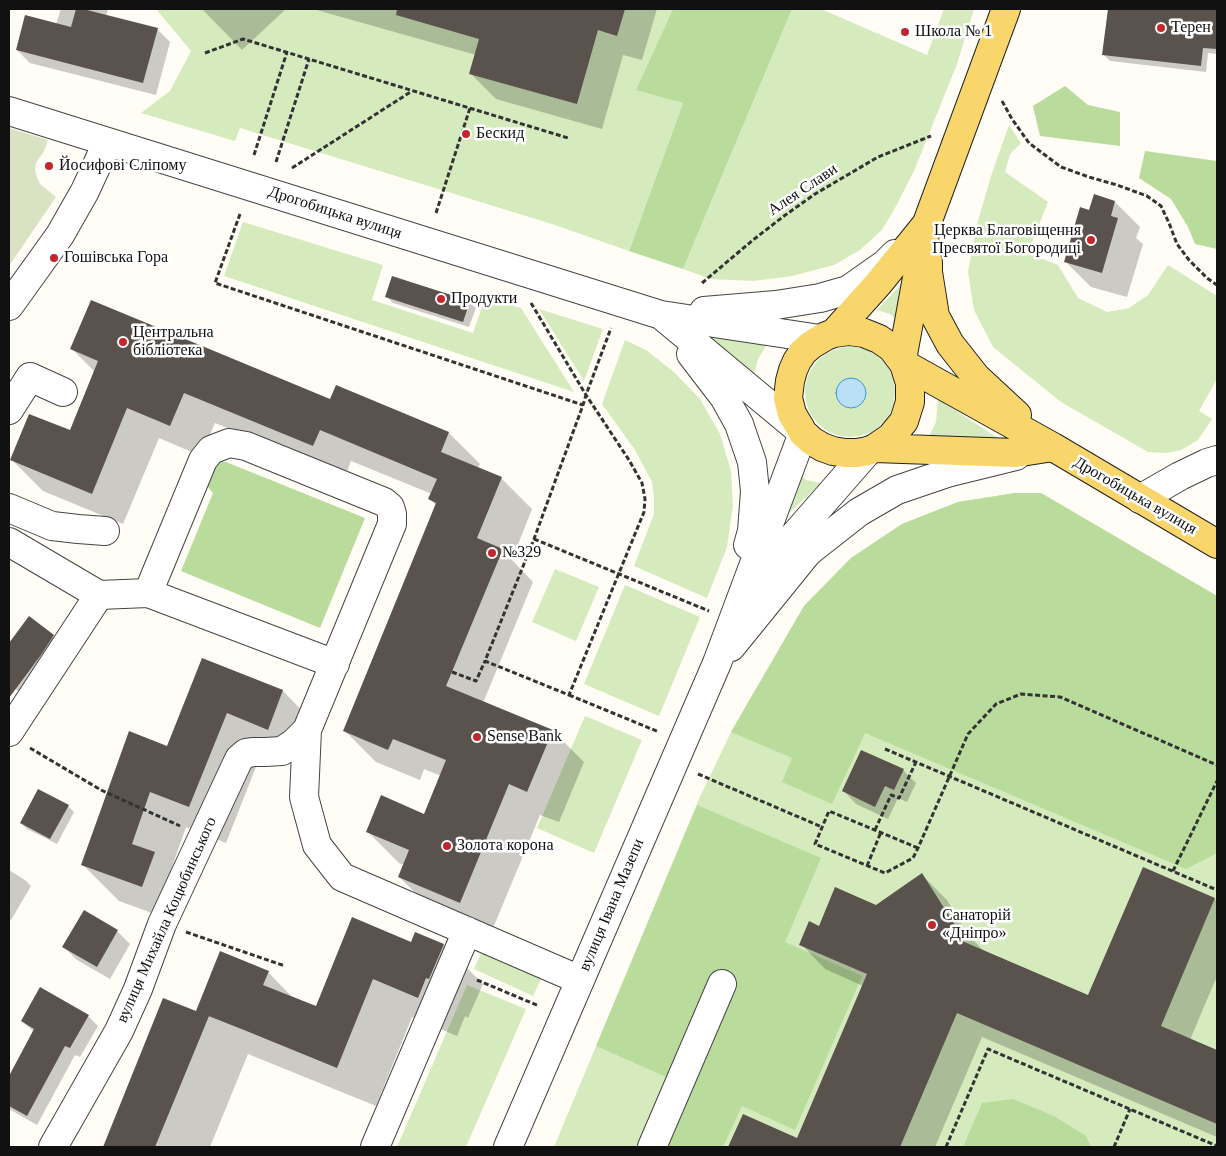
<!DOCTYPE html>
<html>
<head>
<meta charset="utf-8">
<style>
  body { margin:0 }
  #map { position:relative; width:1226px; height:1156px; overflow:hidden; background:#fffdf5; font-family:Georgia,serif }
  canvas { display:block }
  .frame { position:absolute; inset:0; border:10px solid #111; pointer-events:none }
</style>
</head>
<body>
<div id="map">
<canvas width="1226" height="1156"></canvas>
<div class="frame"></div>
</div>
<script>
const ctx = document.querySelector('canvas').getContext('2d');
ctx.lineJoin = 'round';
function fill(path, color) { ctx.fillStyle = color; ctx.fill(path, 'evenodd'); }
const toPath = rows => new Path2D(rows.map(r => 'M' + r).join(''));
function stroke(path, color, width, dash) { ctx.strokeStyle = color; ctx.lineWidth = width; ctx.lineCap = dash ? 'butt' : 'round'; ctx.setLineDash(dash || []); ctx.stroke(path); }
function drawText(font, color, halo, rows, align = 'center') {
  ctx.font = font + ' Georgia,serif'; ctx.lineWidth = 5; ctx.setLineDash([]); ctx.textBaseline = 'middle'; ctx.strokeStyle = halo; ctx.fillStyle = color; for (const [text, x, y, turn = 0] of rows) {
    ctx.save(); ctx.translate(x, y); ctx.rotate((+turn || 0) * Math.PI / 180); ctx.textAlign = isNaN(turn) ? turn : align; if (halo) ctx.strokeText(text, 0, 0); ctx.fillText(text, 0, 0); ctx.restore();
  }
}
fill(toPath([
  [156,9,673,9,637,89,683,103,629,251,552,224,240,128,235,141,141,113,170,91,191,51],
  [792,9,821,9,927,55,944,9,974,9,957,64,914,171,895,208,882,230,860,250,834,265,792,276,754,281,711,279,683,269],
  [1009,125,1021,143,1010,154,1005,172,1048,202,1028,253,1058,265,1078,298,1107,312,1129,308,1148,295,1168,265,1217,296,1217,379,1199,411,1212,419,1198,440,1181,450,1166,453,1148,452,1061,402,993,347,974,310,968,272,977,224,992,173],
  [243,222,383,265,372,300,473,333,485,298,521,308,574,392,224,276],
  [905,280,900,323,890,314,877,310],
  [539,309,603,329,584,381],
  [705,334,770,339,758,359,753,378],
  [625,340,646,350,674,372,700,399,720,434,731,471,733,505,727,547,707,598,634,566,654,514,654,498,652,482,635,450,602,404],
  '805 392a45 45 0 1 1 90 0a45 45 0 1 1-90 0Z',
  [938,399,1007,444,926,443,936,422],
  [796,470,806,480,821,483,790,512],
  [1015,493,1041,493,1217,596,1217,1147,554,1147,699,799,731,732,804,606,851,558,902,524,958,502],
  [555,569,599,587,576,641,532,622],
  [625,585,700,617,659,716,584,684],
  [585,716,642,740,594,853,537,828],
  [484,946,544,973,533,996,474,969],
  [467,985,526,1009,466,1147,397,1147]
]), '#d5ebbd');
fill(toPath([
  [673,9,792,9,683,269,629,251,683,103,636,90],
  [1065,86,1088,105,1120,112,1120,146,1040,136,1033,106],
  [1145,151,1217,161,1217,249,1195,244,1188,227,1171,199,1139,178],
  [221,461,226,462,365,518,320,628,181,571,213,493,206,485,215,462],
  [1015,493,1041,493,1217,596,1217,853,1186,869,865,733,832,804,782,782,792,758,731,732,804,606,851,558,902,524,958,502],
  [697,805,821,858,785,942,862,976,795,1130,742,1106,723,1147,663,1147,689,1087,596,1046],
  [1013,1099,1054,1116,1086,1136,1091,1147,963,1147,982,1103]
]), '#b9dc9c');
fill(toPath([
  [9,128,48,140,44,151,36,163,35,170,37,177,40,184,56,197,9,266]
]), '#d9e3c4');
const water = toPath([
  '836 393a15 15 0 1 1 30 0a15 15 0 1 1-30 0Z'
]);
fill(water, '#b9e0f7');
stroke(water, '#3f96cf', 1);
fill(toPath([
  [61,9,108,9,106,16,157,29,170,42,156,95,30,63,17,50,56,24],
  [202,9,286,9,242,50],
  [313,9,657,9,642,60,623,55,602,129,496,99,471,74,476,55],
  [1109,9,1217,9,1217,54,1208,53,1206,72,1110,61,1103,54],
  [1115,202,1140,227,1136,238,1143,244,1127,297,1091,287,1066,262,1090,212],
  [387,297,469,302,476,308,469,327,393,303],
  [72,349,331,401,337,387,449,433,480,464,478,468,501,478,532,509,512,560,533,582,483,703,553,731,584,762,559,822,540,815,491,933,431,908,399,877,404,865,399,863,367,831,425,815,441,776,424,769,420,780,376,762,344,730,437,506,430,499,432,494,351,461,345,477,215,423,201,456,159,438,123,524,43,491,12,460,70,432,95,372],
  [29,618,53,636,59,642,22,694,9,684,9,646],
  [203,659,283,691,319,728,263,749,226,843,186,827,171,870,191,890,179,923,119,901,83,865,167,747],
  [903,770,916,783,907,802,898,798,888,819,856,804,844,791],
  [68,806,74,812,57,844,27,829,21,823],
  [1144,869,1215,899,1217,902,1217,976,1190,1040,1217,1052,1217,1137,982,1037,935,1147,730,1147,744,1116,798,1140,863,986,825,969,801,944,820,927,876,906,922,875,947,900,969,936,986,953,1089,997],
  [9,870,25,880,31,886,11,920,9,918],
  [84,912,117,931,130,944,110,979,77,960,64,947],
  [416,934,444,945,483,984,468,1018,465,1016,457,1036,412,1017,376,1106,248,1054,210,1147,104,1147,164,999,196,1012,268,972,294,999,317,1008,412,943],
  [88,1016,98,1026,80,1057,75,1055,37,1125,9,1109,9,1079,34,1032,22,1021]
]), '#0003');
fill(toPath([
  [76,9,83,9,158,28,143,83,16,50,25,15,71,27],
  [397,9,625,9,617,36,598,30,577,104,469,74,479,39,396,15],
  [1108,9,1217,9,1217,49,1203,48,1201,66,1102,55],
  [1094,194,1115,201,1111,216,1118,218,1102,273,1064,262,1080,207,1089,210],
  [392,276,470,301,463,322,385,297],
  [91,300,330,399,336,385,449,432,441,452,502,477,477,538,503,549,446,686,553,730,527,792,509,784,460,903,398,877,409,850,366,832,381,795,424,814,446,760,393,739,388,750,343,731,436,503,428,499,437,479,320,430,313,446,184,393,170,426,127,408,92,494,10,460,29,414,70,430,98,361,70,349],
  [29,616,54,635,41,655,9,698,9,643],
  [202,658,283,690,268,730,227,713,189,807,150,792,132,844,155,852,142,887,81,865,129,731,167,746],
  [861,750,904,769,894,790,885,786,875,807,842,791],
  [38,789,69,805,50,839,20,823],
  [1143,867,1215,898,1161,1026,1217,1050,1217,1124,957,1013,900,1147,728,1147,743,1114,797,1138,867,974,799,945,809,921,819,926,835,887,876,905,922,873,956,927,967,932,962,941,1088,995],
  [84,910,118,930,97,967,62,947],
  [352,917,411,942,415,932,444,944,429,979,426,978,418,998,373,979,337,1068,244,1030,206,1015,209,1016,155,1147,103,1147,163,998,196,1011,220,951,269,971,263,985,316,1006],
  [40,987,89,1015,70,1048,65,1046,27,1116,9,1106,9,1076,34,1029,21,1021]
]), '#5a524d');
const minor = toPath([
  [9,111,661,315,820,339],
  [9,306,60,235,85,191,107,143],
  [704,311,776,305,820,298,848,290,885,264,895,254],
  [691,354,724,397,739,424,752,462,755,491,752,531,748,545],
  [9,410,30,377,63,392],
  [1140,499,1180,476,1207,463,1217,460],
  [9,508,52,526,78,529,105,531],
  [9,542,99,595,148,593,335,664],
  [767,580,792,538,868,451],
  [148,593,203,460,211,450,229,443,246,446,384,502,390,507,392,514,392,524,307,730,304,797,317,845,342,877,580,980],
  [731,647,808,552,859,512,897,490,947,473,1016,456],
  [9,732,99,595],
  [53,1147,119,1031,138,989,162,924,239,759,246,753,254,752,265,752,282,751,294,743,307,730],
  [375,1147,467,931],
  [508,1147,717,663,803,433,661,315],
  [652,1147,722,984]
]);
const major = toPath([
  [928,262,928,272,935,316,950,344,976,377,1017,415],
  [834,333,878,284,925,226],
  [902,360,927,223,1006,9],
  [904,364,1053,447,1217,544],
  [801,429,792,414,788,398,790,381,793,370,797,361,803,352,811,345,826,336,834,333,849,331,864,333,879,339,892,348,904,364,910,383,910,402,904,421,891,437,875,448,868,451,857,453,845,453,833,451,822,447,812,441,803,433],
  [875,448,1015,453,1053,447]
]);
stroke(minor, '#444', 30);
stroke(major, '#222', 30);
stroke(toPath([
  [205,53,243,39,568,138],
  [1002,101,1012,119,1029,143,1061,167,1089,177,1117,185,1147,196,1161,206,1169,223,1177,244,1189,260,1207,278,1217,285],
  [254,155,287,52],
  [276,162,309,59],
  [292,168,412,91],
  [436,213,470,108],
  [240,214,215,283,583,405],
  [702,283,753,240,784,216,815,194,878,157,931,136],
  [531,303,586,395,629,460,642,483,645,499,644,512,569,695,485,661,534,539,583,405,586,395,611,328],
  [534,539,709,611],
  [452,672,476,681,485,661],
  [569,695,659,732],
  [30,748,101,790,180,826],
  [885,749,1217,890],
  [698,774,822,827],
  [875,830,891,795,899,798,916,762],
  [918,848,829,811,815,844,885,873,913,858,918,848,968,734,996,704,1021,694,1060,697,1217,765],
  [867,866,881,832],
  [1173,871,1217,781],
  [186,932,285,966],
  [477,980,539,1006],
  [946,1147,988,1049,1217,1146],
  [1114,1147,1130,1109]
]), '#333', 3, [5, 2.5]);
stroke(minor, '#fff', 28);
stroke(major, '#f9d66b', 28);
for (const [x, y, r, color] of [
  [1161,28,5,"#c4262e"],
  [905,32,5,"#c4262e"],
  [466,134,5,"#c4262e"],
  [49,166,5,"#c4262e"],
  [1091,240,5,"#c4262e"],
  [54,258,5,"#c4262e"],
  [441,299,5,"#c4262e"],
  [123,342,5,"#c4262e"],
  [492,553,5,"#c4262e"],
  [477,737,5,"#c4262e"],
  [447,846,5,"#c4262e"],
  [932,925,5,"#c4262e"]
]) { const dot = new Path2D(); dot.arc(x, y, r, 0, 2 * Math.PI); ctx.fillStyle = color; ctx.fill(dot); stroke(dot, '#fff', 2); }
drawText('16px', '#111', '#fff', [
  ["Терен",1171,28],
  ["Школа № 1",915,32],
  ["Бескид",476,134],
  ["Йосифові Сліпому",59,166],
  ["Церква Благовіщення",1081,231,"right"],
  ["Пресвятої Богородиці",1081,249,"right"],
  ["Гошівська Гора",64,258],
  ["Продукти",451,299],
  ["Центральна",133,333],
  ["бібліотека",133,351],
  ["№329",502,553],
  ["Sense Bank",487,737],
  ["Золота корона",457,846],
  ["Санаторій",942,916],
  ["«Дніпро»",942,934]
], 'left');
drawText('16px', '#111', '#fff', [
  ["Алея Слави",803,190,-34],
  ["Дрогобицька вулиця",335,213,18],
  ["Дрогобицька вулиця",1135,496,30],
  ["вулиця Івана Мазепи",612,905,-67],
  ["вулиця Михайла Коцюбинського",167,920,-66]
]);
</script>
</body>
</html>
